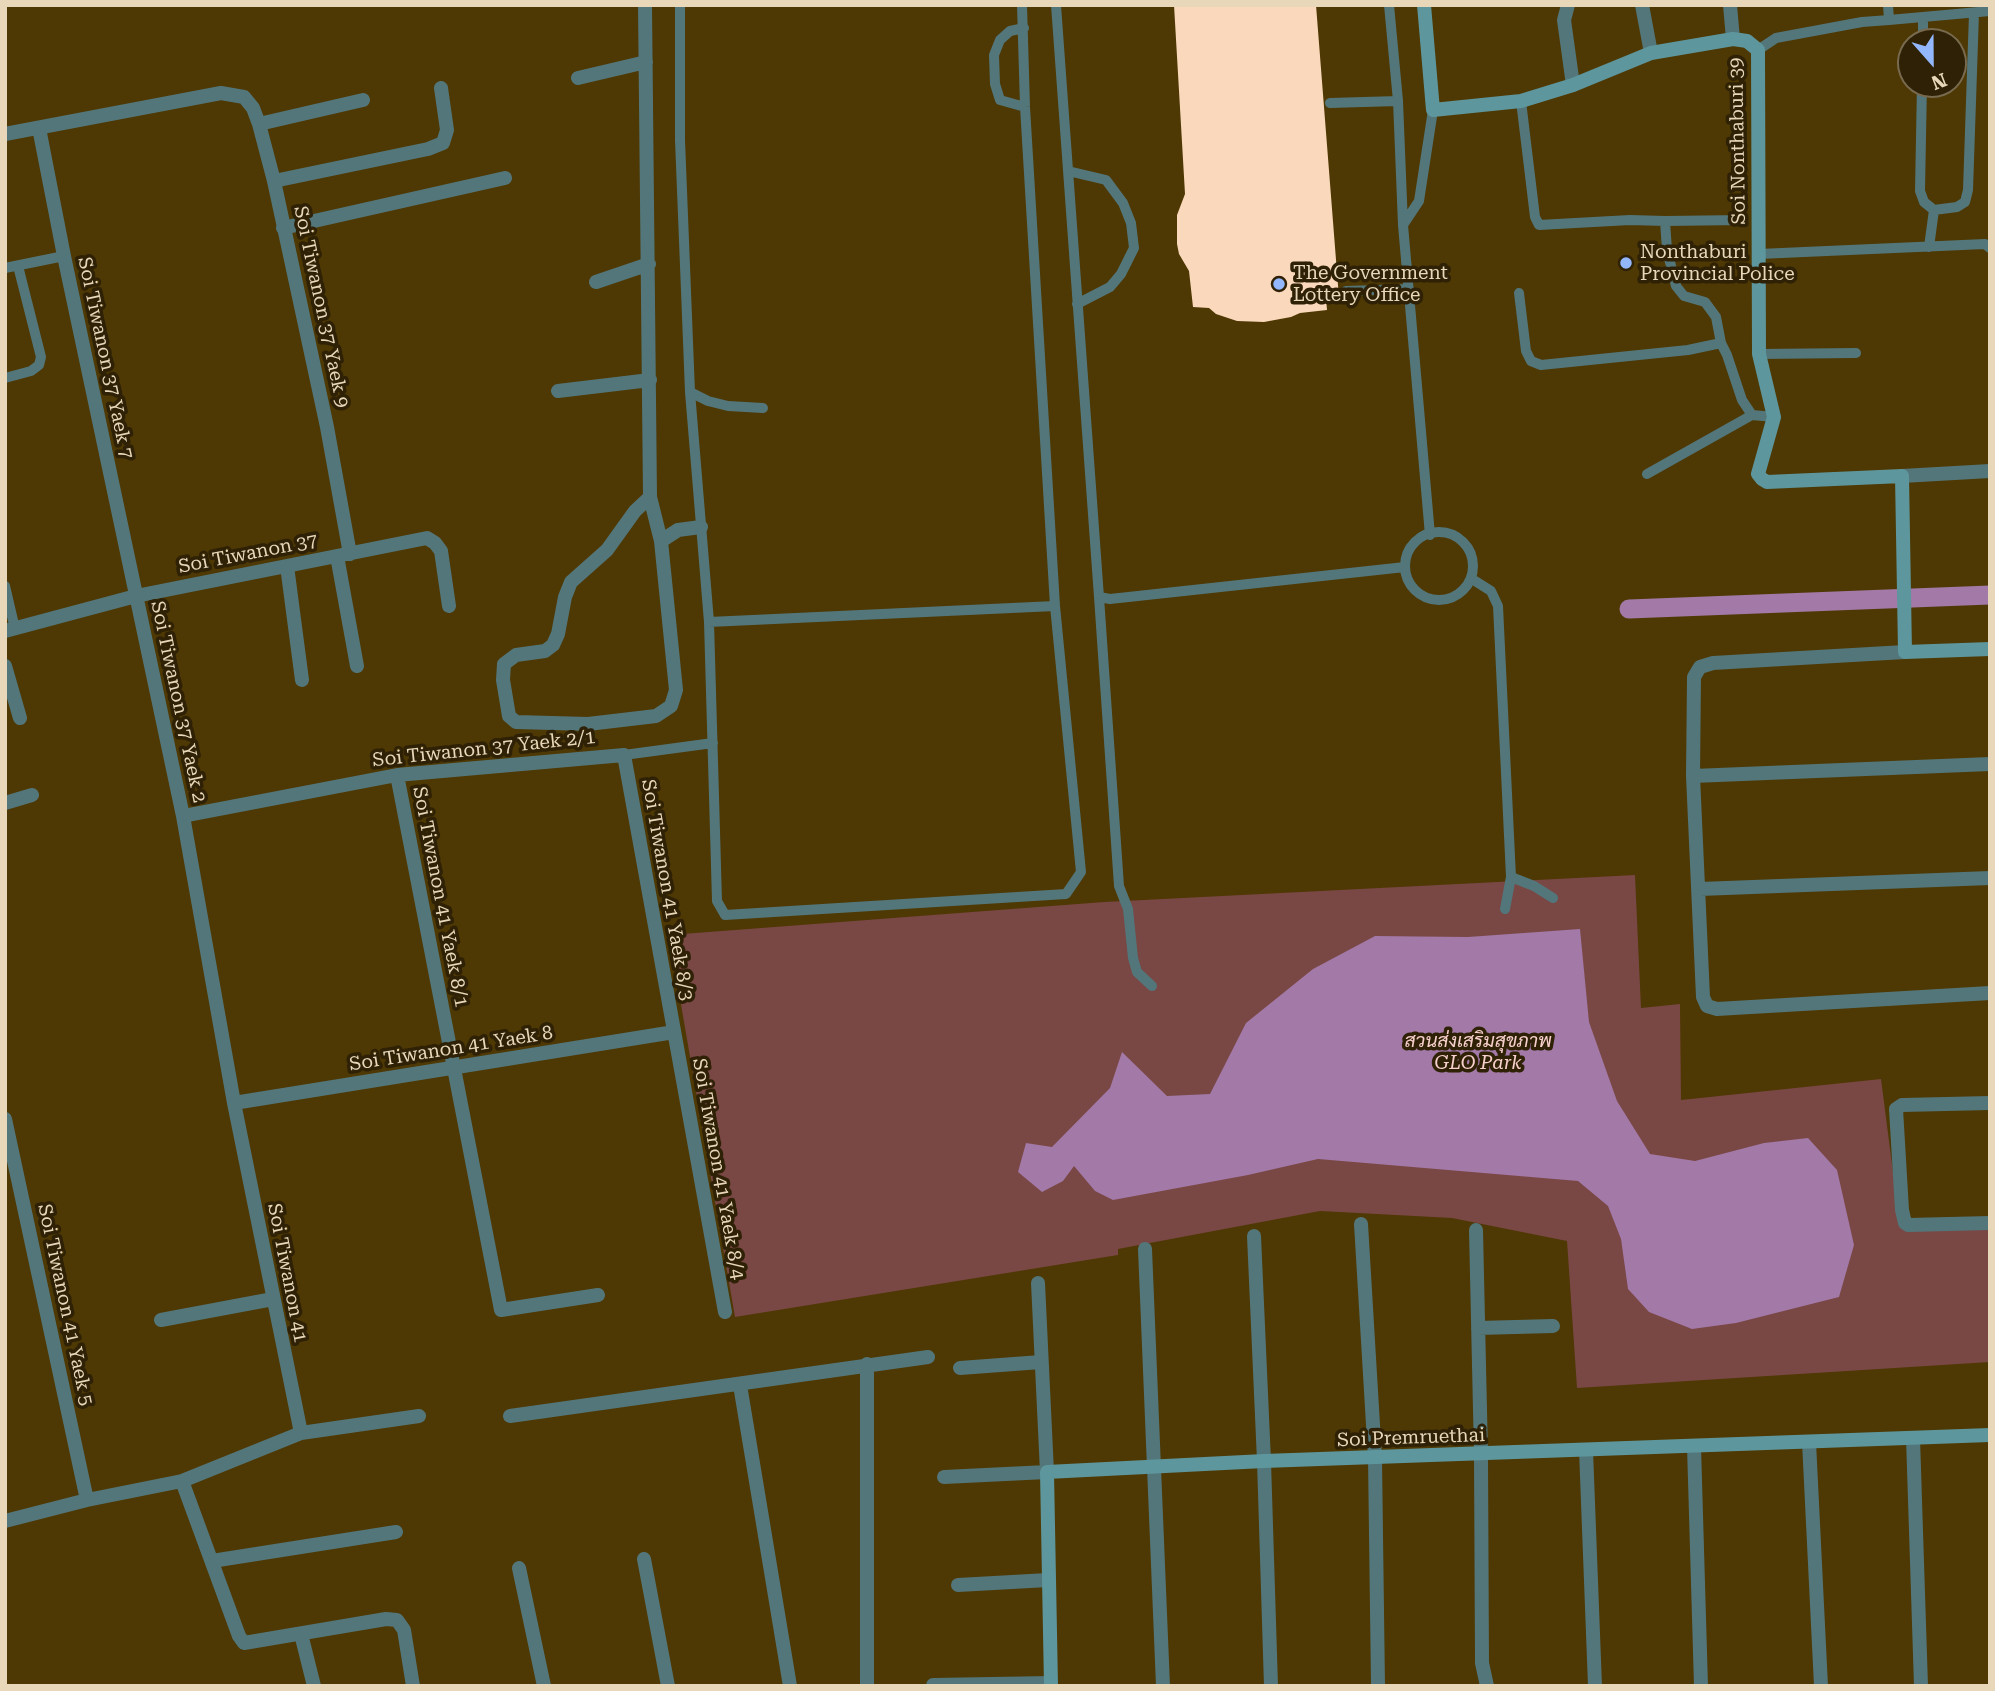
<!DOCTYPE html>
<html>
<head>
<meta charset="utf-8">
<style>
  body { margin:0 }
  #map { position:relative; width:1995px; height:1691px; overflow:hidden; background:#4e3803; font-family:"Roboto Serif",serif }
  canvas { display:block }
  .frame { position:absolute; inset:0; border:7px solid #e8d7b9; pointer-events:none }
  .north { position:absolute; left:1897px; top:28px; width:70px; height:70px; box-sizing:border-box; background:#2e2106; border:2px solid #786a4e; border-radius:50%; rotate:159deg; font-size:19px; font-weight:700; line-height:28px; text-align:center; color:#e8d7b9 }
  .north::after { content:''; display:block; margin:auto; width:24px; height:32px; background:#93b7fd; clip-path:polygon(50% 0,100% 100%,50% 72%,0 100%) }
</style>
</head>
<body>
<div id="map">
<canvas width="1995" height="1691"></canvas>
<div class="frame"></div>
<div class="north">N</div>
</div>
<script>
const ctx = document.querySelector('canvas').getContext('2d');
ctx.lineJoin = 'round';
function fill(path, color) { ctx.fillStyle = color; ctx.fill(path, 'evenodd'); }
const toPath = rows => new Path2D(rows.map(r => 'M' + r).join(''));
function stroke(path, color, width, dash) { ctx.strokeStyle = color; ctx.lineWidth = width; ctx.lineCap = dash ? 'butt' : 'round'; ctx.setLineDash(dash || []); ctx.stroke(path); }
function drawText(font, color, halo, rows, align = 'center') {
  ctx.font = font + ' "Roboto Serif",Sarabun,serif'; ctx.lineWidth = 7; ctx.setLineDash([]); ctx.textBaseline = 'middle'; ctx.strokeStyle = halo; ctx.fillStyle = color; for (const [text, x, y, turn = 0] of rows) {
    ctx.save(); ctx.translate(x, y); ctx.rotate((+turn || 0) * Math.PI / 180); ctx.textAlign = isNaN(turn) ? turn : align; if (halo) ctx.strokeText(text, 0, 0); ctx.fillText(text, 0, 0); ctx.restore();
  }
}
fill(toPath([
  [1635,875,1641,1008,1680,1004,1681,1100,1881,1079,1900,1226,1990,1224,1990,1362,1577,1388,1567,1241,1452,1218,1320,1211,1118,1249,1118,1255,735,1317,669,935,1104,902]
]), '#794744');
fill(toPath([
  [1580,929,1589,1022,1617,1101,1650,1154,1695,1161,1764,1143,1808,1138,1837,1170,1854,1245,1839,1297,1736,1323,1692,1329,1649,1312,1628,1289,1621,1239,1608,1206,1578,1181,1318,1159,1248,1175,1113,1200,1095,1191,1074,1166,1063,1181,1042,1192,1018,1172,1026,1143,1052,1147,1110,1088,1122,1052,1167,1096,1210,1094,1246,1023,1313,969,1375,936,1468,937]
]), '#a279a7');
stroke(toPath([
  [1629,609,1990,595]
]), '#a279a7', 19);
fill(toPath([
  [1174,5,1316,5,1339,298,1326,298,1327,310,1300,313,1291,317,1264,322,1237,321,1216,314,1209,308,1193,307,1189,271,1179,254,1177,244,1177,215,1185,194]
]), '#fad8bb');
stroke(toPath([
  [680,5,680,140,690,392,709,622,1055,606,1025,107,1022,5],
  [1056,5,1099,597,1110,599,1405,567],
  [1389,5,1398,101,1403,225],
  [1889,20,1990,11],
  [1024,28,1010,31,1000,40,994,55,995,84,1000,100,1025,107],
  [1923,42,1923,17],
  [1758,50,1776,38,1862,22,1889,20,1888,5],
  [1922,84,1920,191,1924,202,1934,210,1929,247],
  [1521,101,1535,217,1539,225,1630,220,1665,221,1667,250,1676,286,1684,296,1705,302,1716,317,1721,343,1727,355,1742,400,1752,415,1774,417],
  [1330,103,1398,101],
  [1068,171,1106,180,1123,203,1131,223,1134,248,1121,274,1110,287,1077,304],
  [1934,210,1957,207,1965,202,1968,190,1974,13],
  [1665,221,1742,220],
  [1759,254,1985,244,1990,248],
  [5,268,64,256],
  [1346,291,1409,289],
  [1519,293,1526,351,1531,361,1541,365,1688,350,1721,343],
  [1759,354,1856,353],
  [5,378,31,371,39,365,41,357,18,266],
  [690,392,708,401,728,406,763,408],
  [1647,474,1752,415],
  '1405 566a34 34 0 1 1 68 0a34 34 0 1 1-68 0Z',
  [1430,535,1403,225,1419,201,1433,110],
  [1472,579,1491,591,1498,606,1511,877,1505,909],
  [5,586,15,629],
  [1099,597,1119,886,1128,909,1133,958,1137,972,1152,986],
  [709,622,717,901,725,915,1066,894,1081,872,1055,606],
  [624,755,713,743],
  [1511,877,1534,886,1553,898]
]), '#53767a', 10);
stroke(toPath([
  [645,5,650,497,661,541],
  [1568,5,1564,20,1573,85],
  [1642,5,1651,53],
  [1730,5,1733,39],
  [578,78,646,62],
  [259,124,363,100],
  [39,128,64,256,183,816,234,1103,301,1433],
  [5,134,221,93,244,97,253,108,259,124,274,181,327,427,350,554],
  [274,181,428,149,443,143,447,130,441,88],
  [283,228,505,178],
  [596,282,649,264],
  [558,391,650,380],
  [1902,476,1990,471],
  [650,497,635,511,607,550,571,582,565,597,558,634,553,645,545,651,516,655,504,664,503,680,509,716,516,722,588,724,656,716,671,706,676,690,661,541,678,530,701,527],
  [337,556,357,666],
  [287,566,302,680],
  [5,631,136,596,427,538,435,543,441,551,449,606],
  [1905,652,1713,663,1700,667,1694,677,1693,776,1703,997,1707,1006,1717,1009,1990,993],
  [5,666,20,718],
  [397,775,501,1310,598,1295],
  [1693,776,1990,764],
  [5,803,32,795],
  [183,816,397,775,624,755,725,1312],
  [1700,889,1990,878],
  [234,1103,674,1032],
  [1990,1103,1902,1105,1896,1109,1902,1210,1905,1223,1908,1225,1990,1223],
  [5,1119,87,1500],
  [1361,1224,1375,1458,1378,1686],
  [1476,1230,1481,1455,1482,1663,1487,1686],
  [1254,1236,1264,1461,1271,1686],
  [1145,1249,1163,1686],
  [161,1320,273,1299],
  [1478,1328,1553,1326],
  [960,1368,1041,1362],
  [740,1385,790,1686],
  [510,1416,928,1357],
  [1913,1438,1921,1686],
  [1809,1442,1821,1686],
  [1694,1446,1701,1686],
  [1586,1450,1595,1686],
  [944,1477,1047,1472,1038,1283],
  [182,1481,239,1636,244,1643,386,1619,397,1620,404,1630,413,1686],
  [5,1521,87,1500,182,1481,301,1433,419,1416],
  [644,1559,668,1686],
  [212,1561,396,1532],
  [519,1568,544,1686],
  [958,1585,1048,1580],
  [301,1634,314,1686],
  [933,1685,1051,1683],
  [867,1686,867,1364]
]), '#53767a', 14);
stroke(toPath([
  [1424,5,1433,110,1521,101,1573,85,1651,53,1733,39,1747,41,1758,50,1759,354,1774,417,1758,474,1762,479,1767,482,1902,476,1905,652,1990,649],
  [1051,1686,1047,1472,1264,1461,1990,1435]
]), '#5d969c', 14);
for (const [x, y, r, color] of [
  [1626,263,7,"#93b7fd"],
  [1279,284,7,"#93b7fd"]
]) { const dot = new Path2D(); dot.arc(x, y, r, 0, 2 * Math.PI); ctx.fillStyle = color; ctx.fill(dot); stroke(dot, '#2e2106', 2.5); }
drawText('19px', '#e8d7b9', '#2e2106', [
  ["Soi Nonthaburi 39",1738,141,-91],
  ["Soi Tiwanon 37 Yaek 9",321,307,78],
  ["Soi Tiwanon 37 Yaek 7",105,358,78],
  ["Soi Tiwanon 37",248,554,-11],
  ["Soi Tiwanon 37 Yaek 2",178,702,78],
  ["Soi Tiwanon 37 Yaek 2/1",484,749,-6],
  ["Soi Tiwanon 41 Yaek 8/3",667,890,80],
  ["Soi Tiwanon 41 Yaek 8/1",440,897,79],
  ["Soi Tiwanon 41 Yaek 8",451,1049,-9],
  ["Soi Tiwanon 41 Yaek 8/4",718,1169,80],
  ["Soi Tiwanon 41",287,1273,79],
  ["Soi Tiwanon 41 Yaek 5",65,1305,78],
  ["Soi Premruethai",1411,1438,-2]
]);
drawText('19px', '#e8d7b9', '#2e2106', [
  ["Nonthaburi",1640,252],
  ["Provincial Police",1640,274],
  ["The Government",1293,273],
  ["Lottery Office",1293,295]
], 'left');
drawText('italic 19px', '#f8d0cd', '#2e2106', [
  ["สวนส่งเสริมสุขภาพ",1478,1041],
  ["GLO Park",1478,1063]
]);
</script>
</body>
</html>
